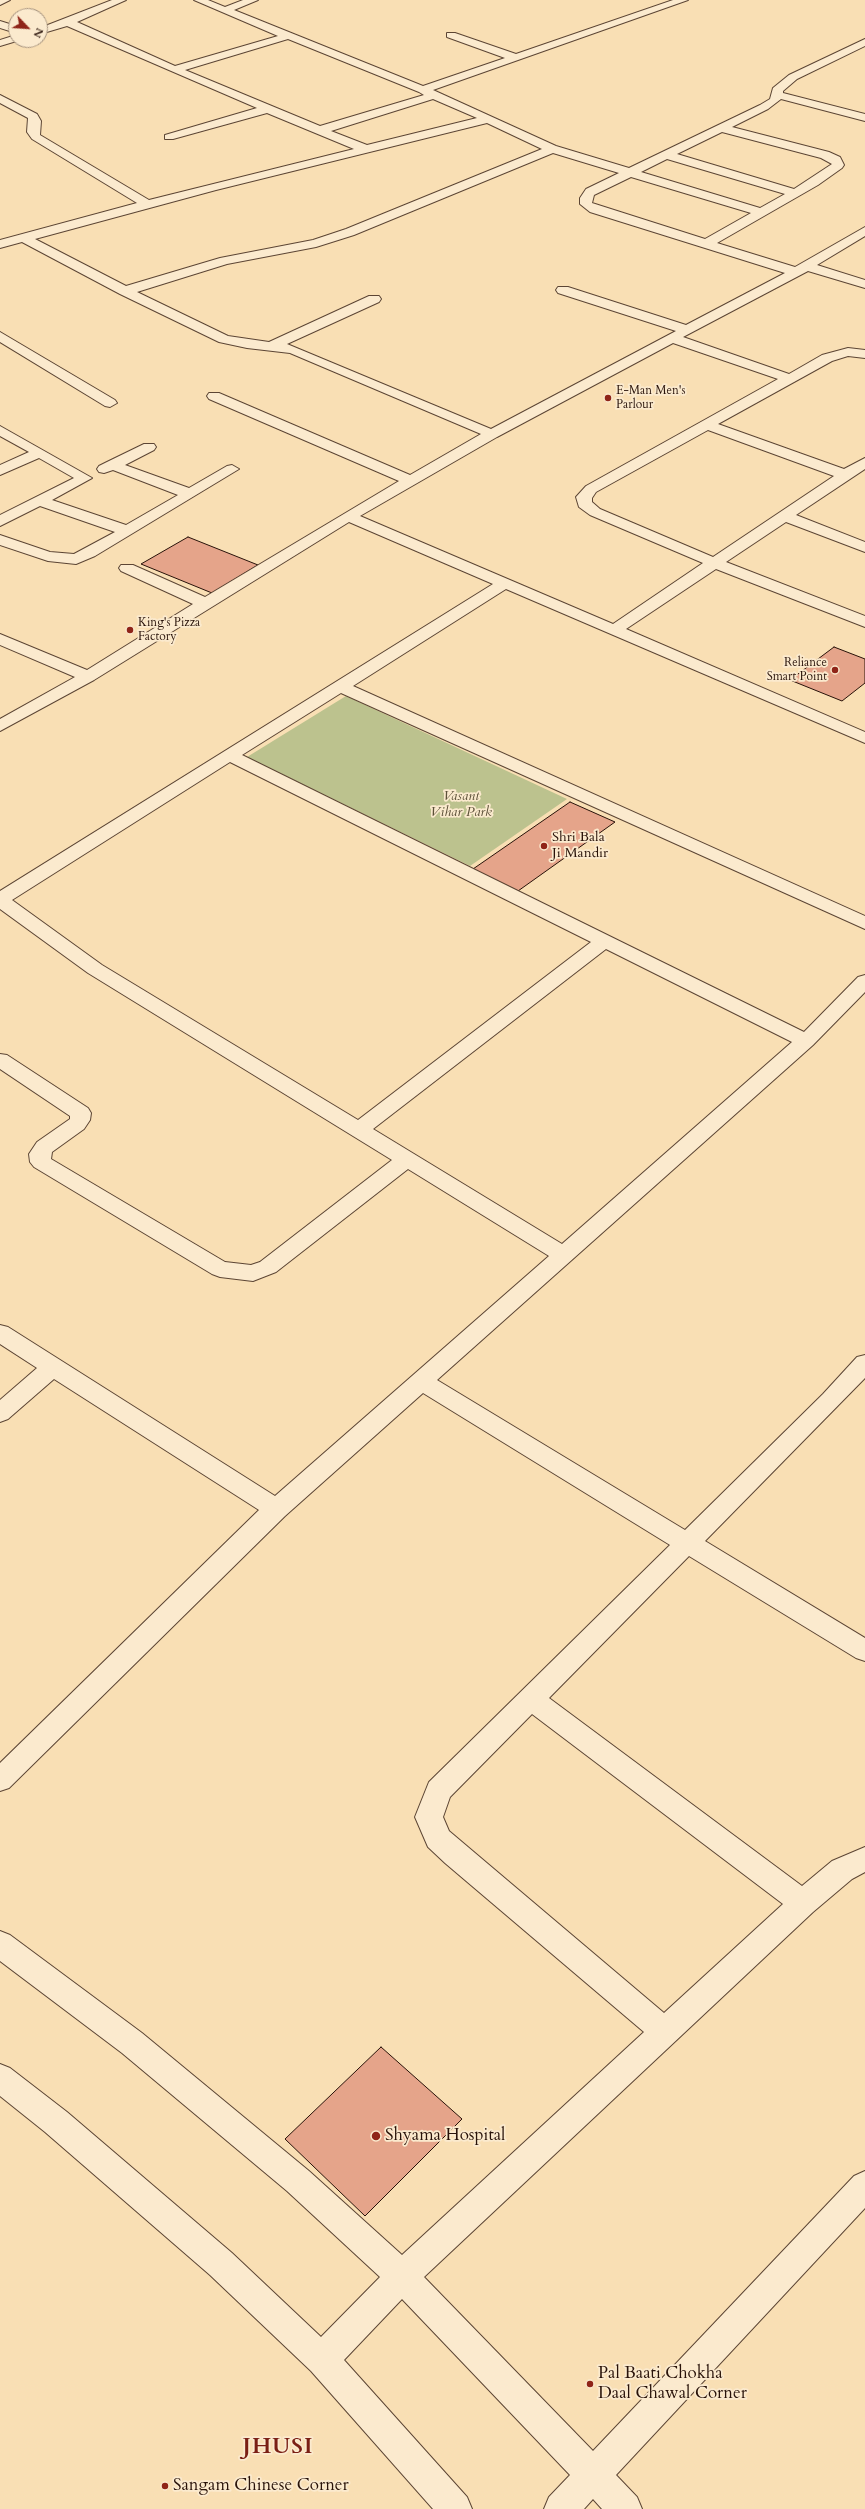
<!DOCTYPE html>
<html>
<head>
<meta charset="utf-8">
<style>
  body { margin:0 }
  #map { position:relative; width:865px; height:2509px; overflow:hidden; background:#f9dfb4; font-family:Cardo,serif }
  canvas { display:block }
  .north { position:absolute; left:8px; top:8px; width:40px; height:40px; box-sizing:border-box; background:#fbeace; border:1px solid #a7947f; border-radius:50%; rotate:115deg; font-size:11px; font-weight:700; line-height:16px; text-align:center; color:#281209 }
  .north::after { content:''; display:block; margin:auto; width:14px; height:18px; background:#8f2418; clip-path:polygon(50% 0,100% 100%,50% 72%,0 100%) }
</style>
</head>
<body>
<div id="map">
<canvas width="865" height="2509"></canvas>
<div class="north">N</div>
</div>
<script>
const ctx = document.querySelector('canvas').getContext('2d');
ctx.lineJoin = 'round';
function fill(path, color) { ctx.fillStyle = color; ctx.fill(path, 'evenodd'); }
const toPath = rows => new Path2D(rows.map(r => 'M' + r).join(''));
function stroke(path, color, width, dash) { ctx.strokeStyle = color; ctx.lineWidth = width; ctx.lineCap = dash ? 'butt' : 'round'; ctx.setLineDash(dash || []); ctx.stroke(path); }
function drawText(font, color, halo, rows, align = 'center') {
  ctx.font = font + ' Cardo,serif'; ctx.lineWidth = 3.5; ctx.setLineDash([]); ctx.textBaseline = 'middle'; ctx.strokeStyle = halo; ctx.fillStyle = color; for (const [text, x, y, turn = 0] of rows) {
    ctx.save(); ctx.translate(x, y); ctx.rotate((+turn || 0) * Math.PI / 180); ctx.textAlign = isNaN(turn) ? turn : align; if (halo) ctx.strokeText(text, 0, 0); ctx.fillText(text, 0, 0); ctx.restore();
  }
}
fill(toPath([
  [346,696,567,799,470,866,247,757]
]), '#bcc28e');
const building = toPath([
  [188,537,258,565,212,593,141,564,188,537],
  [834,647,865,659,865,683,842,701,790,680,834,647],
  [570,802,615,822,518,891,473,869,570,802],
  [381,2047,462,2119,365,2216,285,2139,381,2047]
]);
fill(building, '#e5a48a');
stroke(building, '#281209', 1);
const minor = toPath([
  [0,0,10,0,0,5,0,0],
  [112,0,126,0,77,22,175,66,278,36,194,0,208,0,225,7,243,0,258,0,234,10,423,86,505,58,447,37,447,33,455,33,516,54,673,0,688,0,433,90,556,146,629,168,760,105,770,99,773,88,789,75,865,39,865,46,797,79,783,91,783,93,865,114,865,121,781,99,768,109,732,127,829,152,840,157,844,165,842,168,818,185,717,243,795,267,865,227,865,236,817,265,865,280,865,288,808,271,683,337,789,374,822,355,848,348,865,350,865,358,848,356,832,361,718,424,844,469,865,458,865,469,796,515,865,542,865,552,786,522,726,562,865,616,865,627,716,569,626,629,865,732,865,743,506,589,353,686,865,916,865,929,341,693,242,755,804,1032,858,977,865,975,865,992,813,1045,437,1380,685,1530,823,1394,857,1357,865,1355,865,1378,705,1541,865,1638,865,1661,856,1658,689,1556,549,1698,802,1886,832,1861,865,1847,865,1872,852,1879,813,1912,424,2277,593,2451,854,2176,865,2171,865,2208,616,2475,637,2497,642,2509,602,2509,593,2499,584,2509,544,2509,549,2497,570,2475,402,2299,344,2360,467,2497,472,2509,433,2509,311,2371,210,2275,45,2132,0,2096,0,2064,10,2068,67,2112,232,2253,321,2337,380,2277,287,2191,122,2053,0,1961,0,1931,10,1935,142,2033,309,2171,402,2255,644,2032,445,1863,428,1847,415,1817,429,1782,670,1545,423,1393,285,1516,9,1788,0,1791,0,1763,259,1510,54,1379,8,1419,0,1422,0,1400,37,1368,0,1344,0,1325,8,1327,275,1496,549,1256,408,1169,276,1272,253,1281,220,1277,212,1274,34,1167,30,1162,29,1154,37,1142,70,1119,70,1116,0,1069,0,1054,7,1055,88,1108,91,1113,90,1120,84,1129,52,1152,51,1159,225,1262,251,1265,260,1262,392,1160,88,973,0,909,0,891,493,584,349,522,94,680,0,731,0,719,75,677,0,645,0,634,87,670,193,604,121,571,119,568,121,565,133,565,205,597,399,481,209,399,207,396,209,393,219,393,410,475,481,434,290,353,247,348,219,342,120,294,22,242,0,248,0,240,137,203,32,139,27,132,28,118,0,103,0,95,37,114,41,121,40,135,149,200,354,149,267,113,173,139,165,139,165,135,257,108,67,26,40,34,40,28,112,0],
  [288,39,419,92,424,95,320,126,185,70,288,39],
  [433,99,477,118,367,145,331,131,433,99],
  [487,123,542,149,346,229,313,240,220,258,126,286,35,239,216,190,487,123],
  [722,132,821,158,832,164,794,189,677,154,722,132],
  [553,153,619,173,586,189,580,198,580,204,590,212,785,273,686,325,568,287,558,287,556,290,558,293,676,331,491,429,287,344,379,302,381,299,379,296,369,296,269,342,228,336,137,292,227,264,316,247,354,235,553,153],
  [667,159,785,194,760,208,641,172,667,159],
  [631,177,751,213,705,239,592,203,594,195,631,177],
  [673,343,778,379,586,486,576,497,579,507,590,515,703,563,613,624,360,516,497,437,673,343],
  [708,430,834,476,713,557,600,509,592,502,592,498,596,492,708,430],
  [230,762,591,942,358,1120,102,965,12,900,230,762],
  [606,949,792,1042,562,1244,373,1129,606,949],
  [532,1714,783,1904,664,2013,449,1831,443,1817,450,1797,532,1714],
  [0,21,16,26,16,33,0,28,0,21],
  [16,35,16,40,20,40,0,46,0,40,16,35],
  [0,332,115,400,117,403,110,407,105,406,0,342,0,332],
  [0,426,92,478,52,500,126,525,178,495,113,470,104,473,99,472,97,469,99,466,107,462,144,444,154,444,156,447,154,450,125,465,189,488,227,466,232,465,239,469,95,556,76,564,48,561,0,545,0,535,50,552,74,554,115,532,40,506,0,526,0,515,74,478,39,458,0,475,0,465,29,452,0,436,0,426]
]);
stroke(minor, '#5c4534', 2);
fill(minor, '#fbeace');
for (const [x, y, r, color] of [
  [608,398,4,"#8f2418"],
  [130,630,4,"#8f2418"],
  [835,670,4,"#8f2418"],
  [544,846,4,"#8f2418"],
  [376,2136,5,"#8f2418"],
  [590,2384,4,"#8f2418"],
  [165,2486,4,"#8f2418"]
]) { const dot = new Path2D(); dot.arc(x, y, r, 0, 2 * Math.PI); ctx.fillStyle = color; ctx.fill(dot); stroke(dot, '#fbeace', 1.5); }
drawText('12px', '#281209', '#fbeace', [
  ["E-Man Men's",616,391],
  ["Parlour",616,405],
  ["King's Pizza",138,623],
  ["Factory",138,637],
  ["Reliance",827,663,"right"],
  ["Smart Point",827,677,"right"]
], 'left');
drawText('italic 14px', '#5c5038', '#fbeace', [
  ["Vasant",461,797],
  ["Vihar Park",461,813]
]);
drawText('14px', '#281209', '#fbeace', [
  ["Shri Bala",552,838],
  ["Ji Mandir",552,854]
], 'left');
drawText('17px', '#281209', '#fbeace', [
  ["Shyama Hospital",385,2136],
  ["Pal Baati Chokha",598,2374],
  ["Daal Chawal Corner",598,2394],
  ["Sangam Chinese Corner",173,2486]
], 'left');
ctx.letterSpacing = '1px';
drawText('bold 22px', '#7a1f14', '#fbeace', [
  ["JHUSI",278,2448]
]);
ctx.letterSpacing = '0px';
</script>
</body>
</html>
